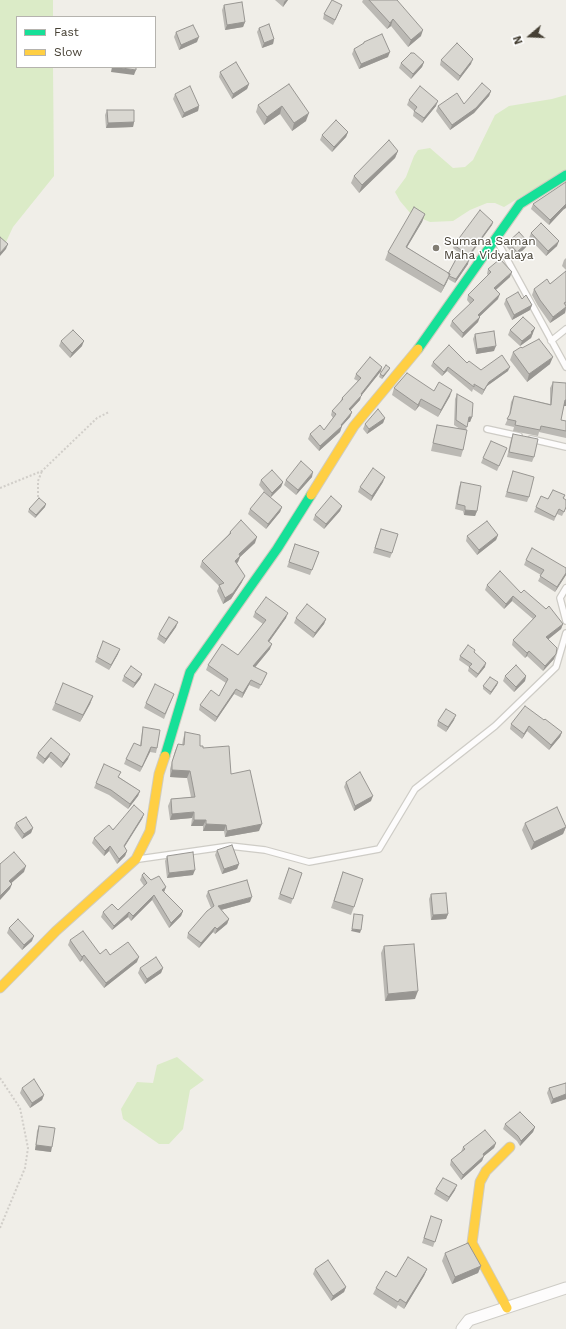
<!DOCTYPE html>
<html>
<head>
<meta charset="utf-8">
<style>
  body { margin:0 }
  #map { position:relative; width:566px; height:1329px; overflow:hidden; background:#f0eee8; font-family:"Work Sans",sans-serif }
  canvas { display:block }
  .legend { position:absolute; left:16px; top:16px; width:140px; height:52px; box-sizing:border-box; background:#fff; border:1px solid #b5b3ae; margin:0; padding:5px 7px; list-style:none; font-size:12px; color:#464034 }
  .legend li { display:flex; align-items:center; gap:8px; height:20px }
  .legend b { width:20px; border:1px solid #b5b3ae }
  .north { position:absolute; left:510px; top:16px; width:40px; height:40px; -webkit-text-stroke:3px #fff; paint-order:stroke; rotate:251deg; font-size:11px; font-weight:700; line-height:16px; text-align:center; color:#464034 }
  .north::after { content:''; display:block; margin:auto; width:14px; height:18px; background:#464034; clip-path:polygon(50% 0,100% 100%,50% 72%,0 100%) }
</style>
</head>
<body>
<div id="map">
<canvas width="566" height="1329"></canvas>
<ul class="legend">
<li><b style="height:5px;background:#16e098"></b>Fast</li>
<li><b style="height:5px;background:#ffcf43"></b>Slow</li>
</ul>
<div class="north">N</div>
</div>
<script>
const ctx = document.querySelector('canvas').getContext('2d');
ctx.lineJoin = 'round';
function fill(path, color) { ctx.fillStyle = color; ctx.fill(path, 'evenodd'); }
const toPath = rows => new Path2D(rows.map(r => 'M' + r).join(''));
function stroke(path, color, width, dash) { ctx.strokeStyle = color; ctx.lineWidth = width; ctx.lineCap = dash ? 'butt' : 'round'; ctx.setLineDash(dash || []); ctx.stroke(path); }
function drawText(font, color, halo, rows, align = 'center') {
  ctx.font = font + ' "Work Sans",sans-serif'; ctx.lineWidth = 3; ctx.setLineDash([]); ctx.textBaseline = 'middle'; ctx.strokeStyle = halo; ctx.fillStyle = color; for (const [text, x, y, turn = 0] of rows) {
    ctx.save(); ctx.translate(x, y); ctx.rotate((+turn || 0) * Math.PI / 180); ctx.textAlign = isNaN(turn) ? turn : align; if (halo) ctx.strokeText(text, 0, 0); ctx.fillText(text, 0, 0); ctx.restore();
  }
}
fill(toPath([
  [0,0,53,0,53,17,17,17,17,67,53,67,54,176,13,227,0,255],
  [566,95,566,171,522,196,504,207,495,203,487,203,470,210,453,221,430,222,411,214,400,201,395,192,406,177,414,156,418,150,430,148,453,168,465,167,473,160,495,115,509,106,552,99],
  [177,1057,204,1080,190,1090,183,1129,169,1144,159,1144,123,1119,121,1109,137,1082,153,1083,157,1065]
]), '#dbebc7');
const lane = toPath([
  [497,241,566,367],
  [551,341,566,329],
  [487,429,519,436],
  [531,439,566,447],
  [566,588,560,598,566,621],
  [139,859,230,846,265,850,309,862,379,849,415,789,495,726,556,667,566,633]
]);
const street = toPath([
  [462,1329,469,1320,566,1288]
]);
const fast = toPath([
  [418,349,520,204,566,175],
  [165,756,190,672,277,549,311,495]
]);
const slow = toPath([
  [311,495,354,426,418,349],
  [0,988,56,931,136,859,150,831,159,774,165,756],
  [507,1308,472,1243,480,1182,486,1171,510,1147]
]);
stroke(lane, '#ceccc6', 8);
stroke(street, '#ceccc6', 13);
stroke(fast, '#d0ccbf', 11);
stroke(slow, '#d0ccbf', 11);
stroke(toPath([
  [0,488,42,471,97,418,109,412],
  [38,497,38,481,42,471],
  [0,1078,20,1108,28,1148,25,1168,0,1228]
]), '#d1cec9', 2, [2, 2]);
stroke(lane, '#fdfcfc', 5.5);
stroke(street, '#fdfcfc', 11);
stroke(fast, '#16e098', 9);
stroke(slow, '#ffcf43', 9);
fill(toPath([
  [275,0,288,0,283,7],
  [363,0,397,0,421,36,408,47,391,26,387,29,362,2],
  [224,5,245,22,243,27,225,30,222,10],
  [342,5,333,25,323,19,324,14],
  [259,28,274,39,273,44,262,48,257,32],
  [176,32,197,42,179,50,174,37],
  [364,42,388,57,359,69,352,54,354,49,363,44],
  [441,60,471,64,458,81,440,65],
  [424,62,422,67,411,79,399,68,401,63],
  [220,72,249,84,247,89,232,99,219,77],
  [289,84,306,121,292,131,280,114,264,125,256,112,258,105],
  [491,91,489,96,474,113,450,130,436,111,438,106,464,104],
  [175,94,199,106,198,111,182,118,173,99],
  [409,100,436,106,422,123,413,116,414,111,407,105],
  [107,110,134,122,133,127,106,128,105,115],
  [348,132,346,137,332,152,320,140,322,135],
  [398,151,395,158,359,193,351,183,354,176],
  [533,204,563,210,549,225,531,209],
  [425,214,422,222,407,247,448,274,459,253,453,248,454,245,493,222,492,225,467,260,468,264,455,283,448,279,441,293,385,260,388,252],
  [531,233,557,246,546,256,529,238],
  [508,242,528,242,526,247,516,257,507,247],
  [566,258,566,270,562,266,564,260],
  [488,269,510,277,496,290,498,299,479,317,478,322,462,338,450,326,452,321,470,304,467,300,468,295,488,275,487,274],
  [566,271,566,309,565,313,550,323,538,306,532,295,534,289,550,284],
  [506,299,522,299,532,305,530,310,512,320,504,304],
  [510,330,533,333,531,338,520,346,508,335],
  [475,334,494,351,476,354,473,339],
  [61,341,82,346,70,358,59,346],
  [522,348,550,364,527,382,510,360,513,352],
  [433,362,467,363,481,370,508,371,487,386,482,395,473,389,472,392,447,371,442,376,431,366],
  [389,370,382,379,379,377,380,374],
  [381,371,361,396,360,400,350,411,352,412,350,417,342,426,340,432,319,451,308,439,310,434,324,430,333,418,331,415,332,411,340,402,342,398,358,381,354,379,356,374],
  [553,382,564,406,561,420,566,421,566,438,539,432,538,436,513,431,514,427,505,425,509,416,511,402,514,396,550,404,550,388],
  [394,388,434,391,450,396,438,417,419,406,415,411,392,395],
  [457,394,472,417,470,422,468,422,466,430,463,450,461,457,431,451,435,433,437,425,460,429,454,425,455,399],
  [385,418,383,423,367,434,363,429,365,424],
  [513,434,534,457,532,462,507,457,511,439],
  [507,448,497,471,481,463,483,458],
  [513,471,529,497,527,502,505,497],
  [312,477,296,495,284,485,286,480],
  [261,480,283,482,281,487,270,497,282,507,280,512,266,529,248,514,250,509,268,496,259,485],
  [383,482,371,501,358,492,360,487],
  [461,482,477,511,475,516,464,515,463,511,455,509,459,487],
  [565,495,564,498,566,508,562,516,557,514,554,521,534,512,536,507,548,499],
  [342,506,340,511,324,529,313,520,315,515],
  [45,507,35,518,28,512,29,509],
  [230,532,255,543,240,557,238,562,237,563,242,582,231,599,223,604,217,591,219,586,200,567,202,561,228,535],
  [379,534,392,553,390,558,373,553],
  [498,535,496,540,477,555,466,541,467,536],
  [295,544,319,552,310,575,287,567],
  [526,560,566,568,566,575,555,592,538,581,541,575,524,565],
  [487,585,521,593,563,624,561,629,548,639,554,659,543,671,527,656,525,658,512,645,513,640,533,619,512,601,504,609,485,590],
  [255,612,286,618,269,642,270,649,255,667,267,673,265,678,259,689,249,685,242,698,234,694,215,722,199,710,200,705,219,696,226,683,206,670,208,665,238,655,263,624,253,617],
  [296,618,326,619,324,624,313,638,294,623],
  [176,627,164,644,157,639,159,634],
  [103,641,118,654,109,670,95,662],
  [474,653,485,667,476,678,468,671,469,667,459,660,460,656],
  [142,674,140,679,133,688,122,681,124,676],
  [505,676,526,676,525,681,514,692,503,681],
  [498,682,497,685,490,695,483,689,483,686],
  [174,694,164,719,144,708,146,703],
  [93,696,90,704,80,722,52,710,55,703],
  [454,720,446,732,437,726,438,721],
  [544,720,562,732,560,737,549,750,527,731,522,739,510,729,511,724],
  [143,727,157,748,156,753,150,752,140,772,124,764,126,759,140,745,142,732],
  [185,732,231,774,259,831,225,837,224,831,203,831,203,826,191,826,192,818,170,820,168,806,171,799,191,797,187,778,170,777,170,769,175,751,178,744,182,745,183,739],
  [51,738,68,759,61,768,49,757,43,764,36,758,38,753],
  [119,777,140,791,138,796,128,809,109,795,94,788,96,783],
  [346,782,371,801,354,811,344,787],
  [144,814,142,819,124,847,127,851,125,856,117,864,109,851,104,856,92,843,94,838],
  [16,823,33,828,31,833,22,839,14,828],
  [525,823,566,827,563,834,531,850,522,830],
  [217,850,239,864,237,869,222,874,215,855],
  [167,856,193,875,167,878,165,861],
  [289,868,302,873,291,904,278,899],
  [343,872,354,907,351,915,331,908],
  [142,875,166,887,164,892,183,911,181,916,169,928,152,900,131,921,128,917,112,930,101,917,103,912,118,910,144,886,140,880],
  [208,891,250,902,221,910,229,919,227,924,215,934,213,932,199,948,187,938,188,933,211,908,206,896],
  [431,894,448,914,446,919,431,920,429,899],
  [9,928,32,941,22,950,7,933],
  [70,940,100,954,137,962,104,988,82,960,80,962,68,945],
  [384,946,415,999,385,1001,381,953],
  [140,968,163,968,161,973,145,984,138,973],
  [566,1083,566,1099,551,1104,547,1093,549,1088],
  [22,1088,44,1095,42,1100,30,1108,20,1093],
  [505,1124,535,1127,533,1132,520,1146,517,1141,503,1129],
  [39,1126,51,1152,35,1150,37,1131],
  [496,1143,494,1148,484,1156,482,1161,461,1180,450,1165,451,1160,461,1152,463,1147],
  [436,1189,455,1190,447,1202,434,1194],
  [431,1216,442,1220,433,1247,422,1243],
  [445,1253,481,1266,478,1273,452,1284,442,1261],
  [315,1269,346,1287,344,1292,331,1301,313,1274],
  [427,1269,424,1276,404,1309,398,1305,396,1309,373,1294,376,1288,396,1277]
]), '#bbb9b4');
fill(toPath([
  [286,0,288,0,283,7,284,2],
  [342,5,340,10,333,25,335,20],
  [393,19,391,26,387,29,390,23],
  [245,22,243,27,225,30,227,25],
  [423,30,421,36,408,47,411,40],
  [199,37,197,42,179,50,181,45],
  [274,39,273,44,262,48,264,43],
  [390,52,388,57,359,69,361,64],
  [473,59,471,64,458,81,460,76],
  [424,62,422,67,411,79,413,74],
  [112,67,115,67,136,70,134,75,111,72],
  [249,84,247,89,232,99,233,94],
  [491,91,489,96,474,113,450,130,452,125],
  [438,101,436,106,422,123,424,118],
  [199,106,198,111,182,118,184,113],
  [282,106,280,114,264,125,267,117],
  [309,113,306,121,292,131,294,123],
  [134,122,133,127,106,128,108,123],
  [348,132,346,137,332,152,334,147],
  [398,151,395,158,359,193,362,185],
  [566,204,566,208,563,210,549,225,550,220],
  [425,214,422,222,403,254,406,247],
  [493,222,492,225,465,262,466,259],
  [559,241,557,246,546,256,548,251],
  [528,242,526,247,516,257,517,252],
  [8,244,6,249,0,256,0,253],
  [469,260,468,264,455,283,456,279],
  [512,272,510,277,492,293,494,288],
  [450,274,447,282,441,293,444,286],
  [500,294,498,299,476,320,478,315],
  [532,305,530,310,512,320,514,315],
  [566,307,565,313,550,323,553,317],
  [480,317,478,322,462,338,463,333],
  [535,328,531,338,520,346,522,341],
  [84,341,82,346,70,358,72,353],
  [496,346,494,351,476,354,477,349],
  [553,357,550,364,527,382,529,374],
  [382,367,381,371,361,396,360,400,347,414,349,409],
  [448,367,447,371,442,376,444,372],
  [510,367,508,371,487,386,482,395,484,390,489,382],
  [390,368,389,370,382,379,383,376],
  [452,390,450,396,438,417,441,410],
  [421,399,419,406,415,411],
  [565,400,566,400,566,406,563,406],
  [352,412,350,417,339,429,341,425],
  [469,417,472,417,470,422,467,422],
  [385,418,383,423,367,434,369,429],
  [342,426,340,432,319,451,320,446],
  [313,472,312,477,296,495,298,490],
  [385,477,383,482,371,501,372,496],
  [283,482,281,487,270,498,272,493],
  [46,504,45,507,35,518,36,515],
  [342,506,340,511,324,529,326,524],
  [282,507,280,512,266,529,268,524],
  [465,510,477,511,475,516,464,515],
  [498,535,496,540,477,555,479,550],
  [257,537,255,543,240,557,238,562,233,567,235,561,239,554],
  [566,573,566,575,555,592,557,587],
  [245,576,242,582,231,599,223,604,225,598],
  [513,596,512,601,504,609,506,604],
  [288,613,286,618,266,646,268,641],
  [326,619,324,624,313,638,315,633],
  [178,622,176,627,164,644,166,639],
  [563,624,561,629,545,642,546,637],
  [272,644,270,649,252,671,253,666],
  [120,649,118,654,109,670,111,665],
  [529,651,527,656,525,658,527,653],
  [556,654,554,659,543,671,545,666],
  [486,663,485,667,476,678,478,674],
  [142,674,140,679,133,688,135,683],
  [526,676,525,681,514,692,516,687],
  [251,680,249,685,242,698,243,693],
  [498,682,497,685,490,695,491,692],
  [236,689,234,694,215,722,217,717],
  [93,696,90,704,80,722,83,715],
  [456,715,454,720,446,732,448,727],
  [529,726,527,731,522,739,524,734],
  [562,732,560,737,549,750,551,745],
  [151,747,150,752,140,772,142,767],
  [51,752,49,757,43,764,45,759],
  [70,754,68,759,61,768,63,763],
  [172,770,190,771,187,778,170,777],
  [140,791,138,796,128,809,130,804],
  [373,796,371,801,354,811,355,806],
  [194,812,192,818,170,820,172,814],
  [144,814,142,819,122,851,124,846],
  [194,820,206,820,203,826,191,826],
  [206,824,226,825,224,831,203,831],
  [262,824,259,831,225,837,227,831],
  [566,827,563,834,531,850,534,842],
  [33,828,31,833,22,839,24,834],
  [110,846,109,851,104,856,105,851],
  [127,851,125,856,117,864,119,859],
  [239,864,237,869,222,874,224,869],
  [26,866,24,872,7,887,9,881],
  [195,870,193,875,167,878,169,873],
  [12,884,10,889,0,900,0,896],
  [166,887,164,892,162,890],
  [154,895,152,900,131,921,133,916],
  [252,897,250,902,217,911,218,906],
  [183,911,181,916,169,928,171,923],
  [129,912,128,917,112,930,114,926],
  [448,914,446,919,431,920,433,915],
  [229,919,227,924,215,934,217,929],
  [215,927,213,932,199,948,201,943],
  [352,929,361,930,360,933,351,931],
  [34,936,32,941,22,950,24,945],
  [84,955,82,960,80,962,82,957],
  [139,957,137,962,104,988,106,983],
  [163,968,161,973,145,984,147,979],
  [418,991,415,999,385,1001,388,994],
  [566,1094,566,1099,551,1104,553,1099],
  [44,1095,42,1100,30,1108,32,1103],
  [535,1127,533,1132,520,1146,521,1141],
  [496,1143,494,1148,484,1156,482,1161,461,1180,463,1175,483,1154],
  [36,1145,52,1147,51,1152,35,1150],
  [457,1185,455,1190,447,1202,449,1197],
  [481,1266,478,1273,452,1284,455,1277],
  [427,1269,424,1276,404,1309,406,1303],
  [346,1287,344,1292,331,1301,333,1296]
]), '#989692');
const building = toPath([
  [332,0,342,5,335,20,324,14,332,0],
  [369,0,397,0,423,30,411,40,393,19,390,23,369,0],
  [242,2,245,22,227,25,224,5,242,2],
  [269,24,274,39,264,43,259,28,269,24],
  [193,25,199,37,181,45,176,32,193,25],
  [382,34,390,52,361,64,354,49,364,43,364,42,382,34],
  [457,43,473,59,460,76,441,60,457,43],
  [411,53,414,53,424,62,413,74,401,63,411,53],
  [236,62,249,84,233,94,220,72,236,62],
  [115,67,136,67,136,70,115,67],
  [482,83,491,91,476,108,452,125,438,106,457,93,464,104,482,83],
  [289,84,309,113,294,123,282,106,267,117,258,105,289,84],
  [190,86,199,106,184,113,175,94,190,86],
  [420,86,438,101,424,118,414,111,417,107,409,100,420,86],
  [107,110,134,110,134,122,108,123,107,110],
  [336,120,348,132,334,147,322,135,336,120],
  [389,140,398,151,362,185,354,176,389,140],
  [566,182,566,204,550,220,533,204,566,182],
  [414,207,425,214,406,247,450,274,444,286,388,252,414,207],
  [480,210,493,222,466,259,469,260,456,279,449,276,450,274,448,274,461,250,454,245,480,210],
  [541,223,559,241,548,251,531,233,541,223],
  [519,232,528,242,517,252,508,242,519,232],
  [0,237,8,244,0,253,0,237],
  [500,259,512,272,494,288,500,294,478,315,480,317,463,333,452,321,474,300,468,295,491,272,488,269,500,259],
  [566,271,566,302,564,303,566,306,566,307,553,317,540,300,534,289,547,279,550,284,566,271],
  [518,292,522,299,526,295,532,305,514,315,506,299,518,292],
  [523,317,535,328,531,332,532,333,522,341,510,330,523,317],
  [73,330,84,341,72,353,61,341,73,330],
  [494,331,496,346,477,349,475,334,494,331],
  [539,339,553,357,529,374,513,352,521,347,522,348,539,339],
  [449,345,467,363,469,361,481,370,502,355,510,367,489,382,484,390,474,384,474,387,448,367,444,372,433,362,449,345],
  [370,357,382,367,361,394,362,395,349,409,352,412,341,425,342,426,341,427,320,446,310,434,320,425,324,430,336,414,332,411,343,399,342,398,361,378,356,374,370,357],
  [386,365,390,368,383,376,380,374,386,365],
  [407,373,434,391,439,382,452,390,441,410,421,399,418,405,394,388,407,373],
  [553,382,566,383,566,400,565,400,561,420,566,421,566,431,541,426,540,430,515,425,516,421,507,419,510,414,514,396,551,405,553,382],
  [457,394,473,403,472,417,469,417,467,427,456,420,457,394],
  [378,409,385,418,369,429,365,424,378,409],
  [437,425,467,430,463,450,433,443,437,425],
  [513,434,538,439,534,457,509,452,513,434],
  [491,441,507,448,499,466,483,458,491,441],
  [301,461,313,472,298,490,286,480,301,461],
  [373,468,385,477,372,496,360,487,373,468],
  [272,470,283,482,272,493,261,480,272,470],
  [513,471,534,477,529,497,507,492,513,471],
  [461,482,481,486,477,511,465,510,465,506,457,504,461,482],
  [553,490,565,495,563,498,566,500,566,507,564,512,559,509,555,517,536,507,541,496,548,499,553,490],
  [264,492,282,507,268,524,250,509,264,492],
  [331,496,342,506,326,524,315,515,331,496],
  [39,498,46,504,36,515,29,509,39,498],
  [241,520,257,537,239,554,240,556,235,561,245,576,233,593,225,598,219,585,224,583,202,561,231,533,230,532,241,520],
  [487,521,498,535,479,550,467,536,487,521],
  [381,529,398,534,392,553,375,548,381,529],
  [295,544,319,552,312,570,289,562,295,544],
  [532,548,566,568,566,573,557,587,540,576,544,570,526,560,532,548],
  [500,571,521,593,524,590,546,609,549,606,563,624,546,637,557,648,556,654,545,666,529,651,527,653,513,640,536,616,513,596,506,604,487,585,500,571],
  [266,597,288,613,268,641,272,644,253,666,267,673,261,685,251,680,243,693,236,689,217,717,200,705,211,690,219,696,228,679,208,665,222,644,238,655,266,620,255,612,266,597],
  [307,604,326,619,315,633,296,618,307,604],
  [169,617,178,622,166,639,159,634,169,617],
  [103,641,120,649,111,665,97,657,103,641],
  [468,645,475,650,474,652,486,663,478,674,469,667,472,664,460,656,468,645],
  [516,665,526,676,516,687,505,676,516,665],
  [131,666,142,674,135,683,124,676,131,666],
  [490,677,498,682,491,692,483,686,490,677],
  [63,683,93,696,83,715,55,703,63,683],
  [155,684,174,694,165,714,146,703,155,684],
  [525,706,544,720,545,719,562,732,551,745,529,726,524,734,511,724,525,706],
  [446,709,456,715,448,727,438,721,446,709],
  [143,727,160,730,157,748,151,747,142,767,126,759,134,743,141,746,143,727],
  [185,732,200,735,200,746,203,746,203,748,229,746,231,774,250,770,262,824,227,831,226,825,206,824,206,820,194,820,194,812,172,814,171,799,195,797,190,771,172,770,172,762,178,744,184,745,185,732],
  [51,738,70,754,63,763,51,752,45,759,38,753,51,738],
  [104,764,121,772,118,777,140,791,130,804,111,790,96,783,104,764],
  [360,772,373,796,355,806,346,782,360,772],
  [134,805,144,814,124,846,127,851,119,859,110,846,105,851,94,838,109,825,113,830,134,805],
  [557,807,566,827,534,842,525,823,557,807],
  [26,817,33,828,24,834,16,823,26,817],
  [232,845,239,864,224,869,217,850,232,845],
  [14,852,26,866,9,881,12,884,0,896,0,864,14,852],
  [193,852,195,870,169,873,167,856,193,852],
  [289,868,302,873,293,899,280,894,289,868],
  [343,872,363,879,354,907,334,901,343,872],
  [144,873,151,880,159,876,166,887,162,890,183,911,171,923,154,895,133,916,129,912,114,926,103,912,112,904,118,910,147,883,142,875,144,873],
  [247,880,252,897,218,906,229,919,217,929,215,927,201,943,188,933,207,911,214,906,208,891,247,880],
  [446,893,448,914,433,915,431,894,446,893],
  [354,914,363,915,361,930,352,929,354,914],
  [18,919,34,936,24,945,9,928,18,919],
  [83,931,100,954,106,949,110,955,128,942,139,957,106,983,84,955,82,957,70,940,83,931],
  [414,944,418,991,388,994,384,946,414,944],
  [156,957,163,968,147,979,140,968,156,957],
  [34,1079,44,1095,32,1103,22,1088,34,1079],
  [566,1083,566,1094,553,1099,549,1088,566,1083],
  [520,1112,535,1127,521,1141,518,1136,505,1124,520,1112],
  [39,1126,55,1128,52,1147,36,1145,39,1126],
  [485,1130,496,1143,483,1154,484,1156,463,1175,451,1160,465,1149,463,1147,485,1130],
  [443,1178,457,1185,449,1197,436,1189,443,1178],
  [431,1216,442,1220,435,1242,424,1238,431,1216],
  [468,1243,481,1266,455,1277,445,1253,468,1243],
  [408,1257,427,1269,406,1303,400,1299,398,1302,376,1288,386,1271,396,1277,408,1257],
  [328,1260,346,1287,333,1296,315,1269,328,1260]
]);
fill(building, '#d9d7d1');
stroke(building, '#989692', 1);
for (const [x, y, r, color] of [
  [436,248,4,"#827d73"]
]) { const dot = new Path2D(); dot.arc(x, y, r, 0, 2 * Math.PI); ctx.fillStyle = color; ctx.fill(dot); stroke(dot, '#fff', 1.5); }
drawText('12px', '#464034', '#fff', [
  ["Sumana Saman",444,241],
  ["Maha Vidyalaya",444,255]
], 'left');
</script>
</body>
</html>
